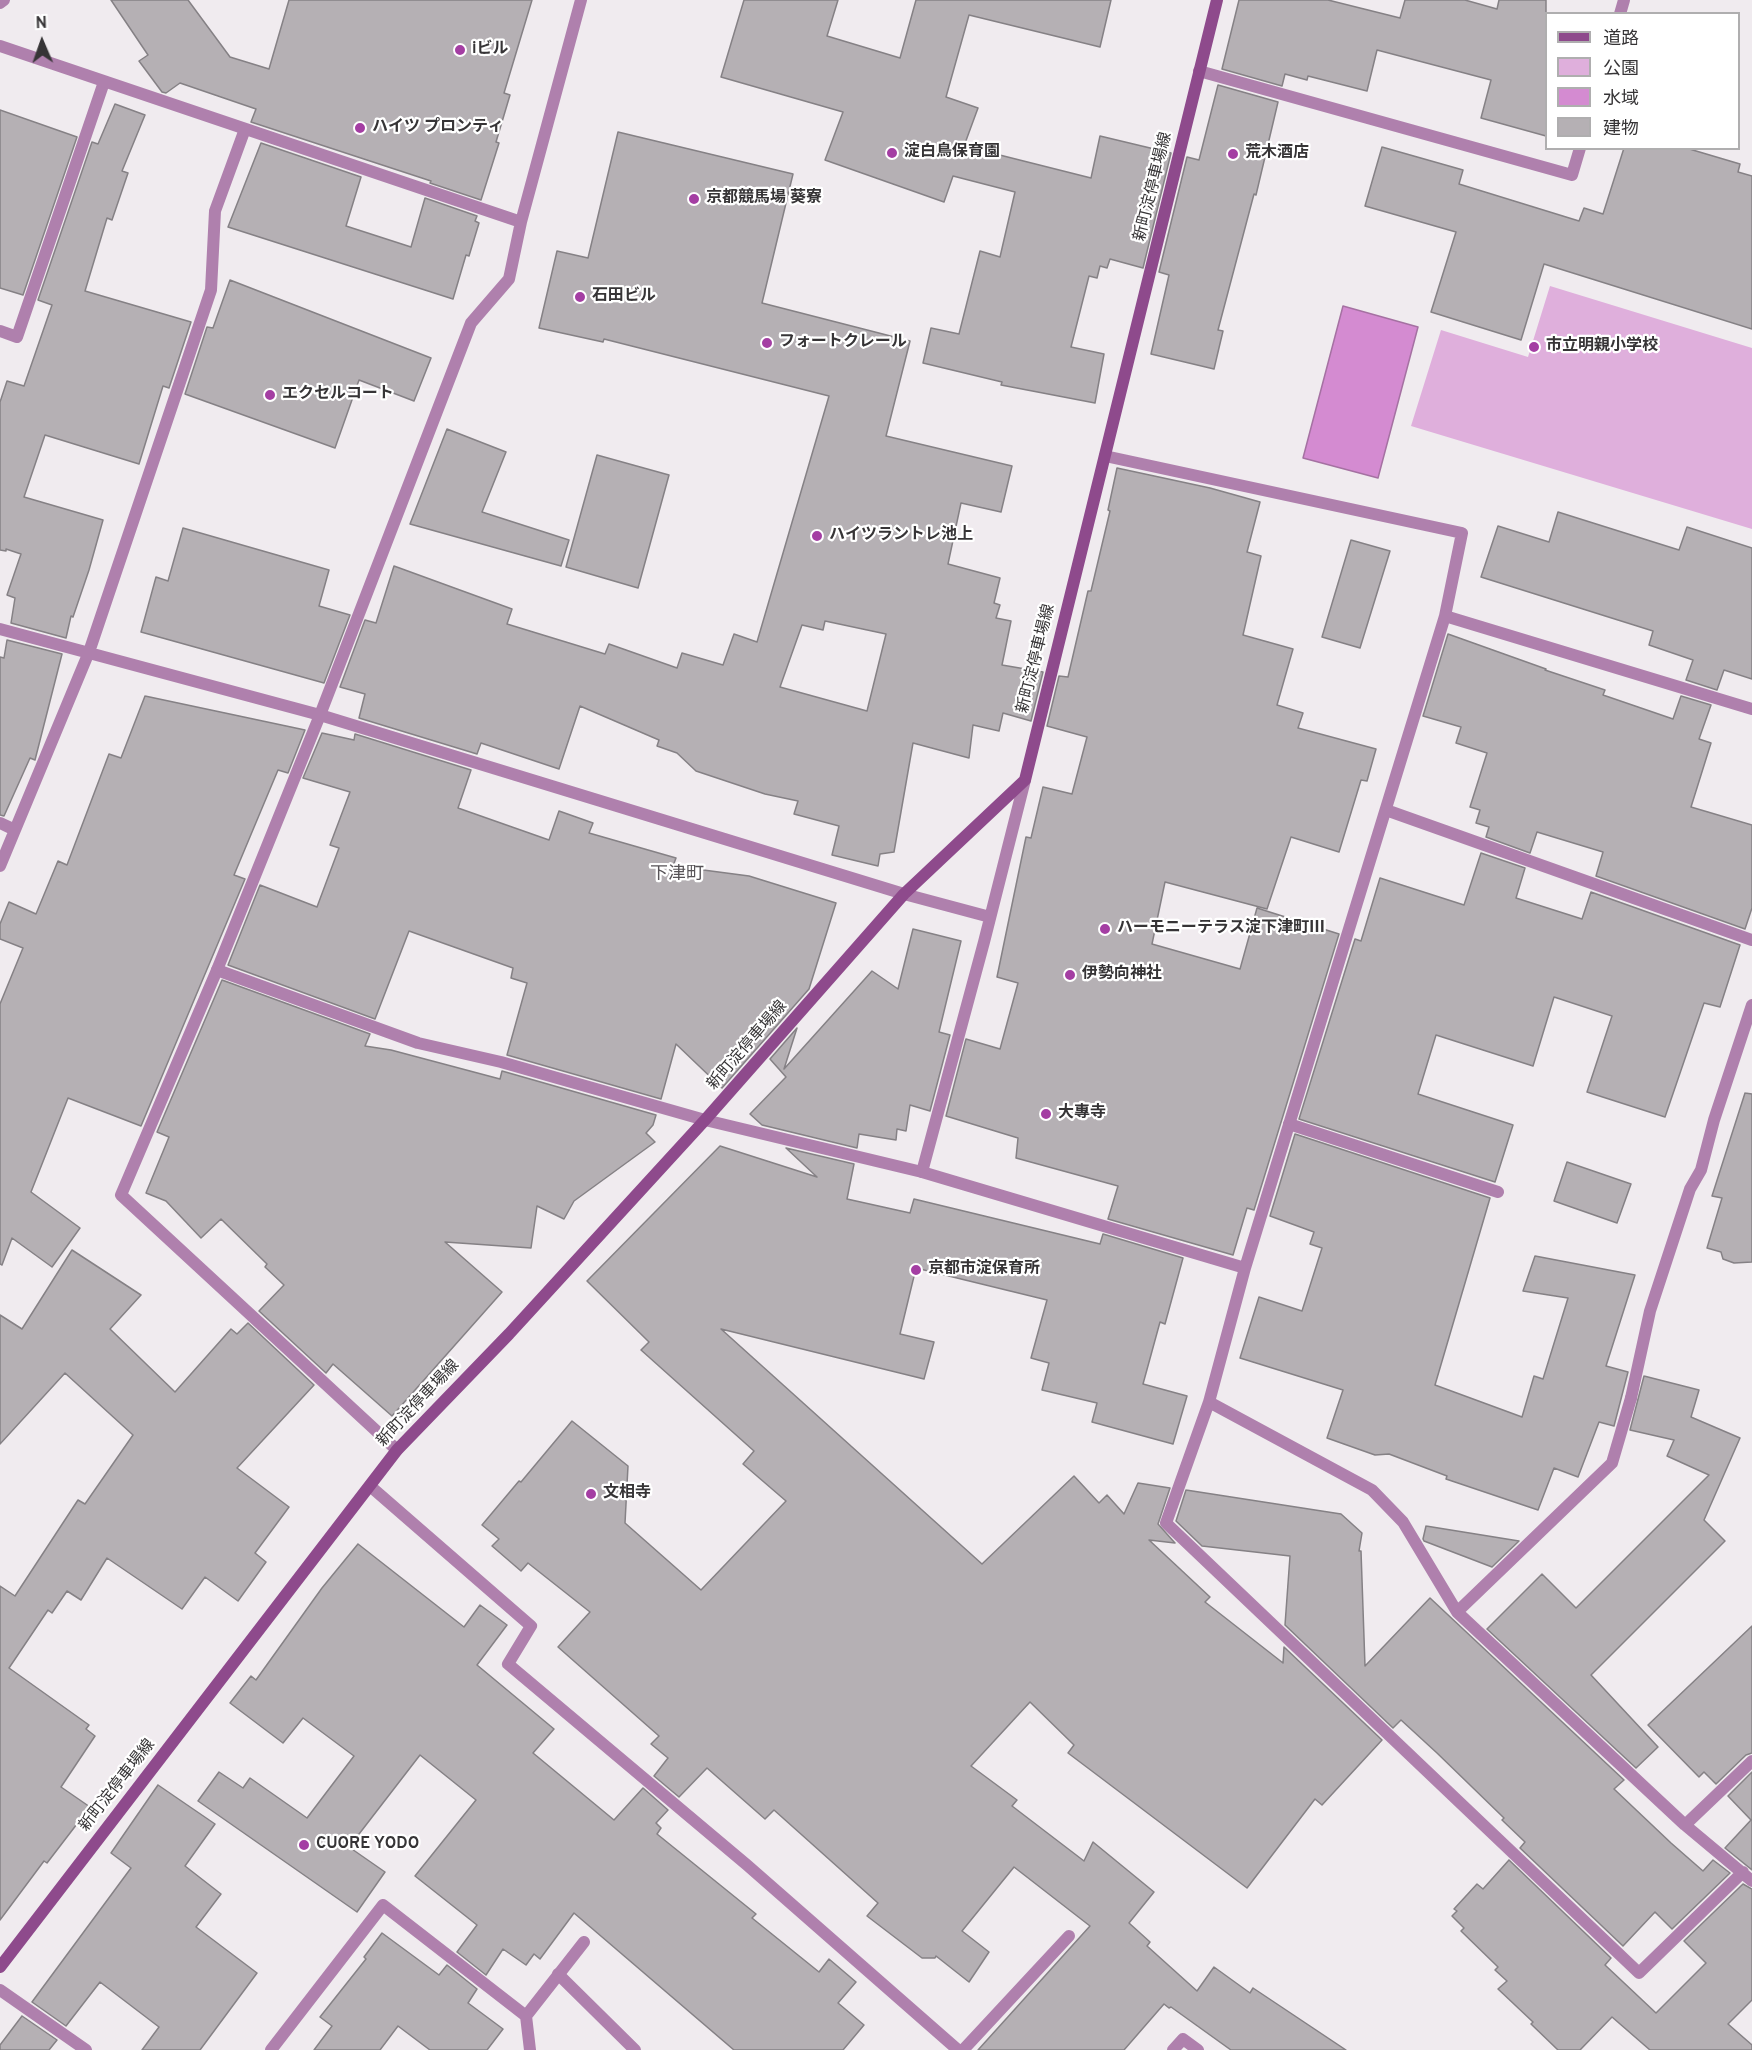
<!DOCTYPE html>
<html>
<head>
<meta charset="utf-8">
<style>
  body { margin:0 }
  #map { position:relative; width:1752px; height:2050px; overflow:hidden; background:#f0ebef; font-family:Overpass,"Noto Sans JP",sans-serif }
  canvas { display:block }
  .legend { position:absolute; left:1545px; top:12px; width:195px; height:138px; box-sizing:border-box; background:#fff; border:2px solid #afaeaf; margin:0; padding:8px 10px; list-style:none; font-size:18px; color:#363436 }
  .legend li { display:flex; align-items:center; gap:12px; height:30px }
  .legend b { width:30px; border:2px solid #afaeaf }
  .north { position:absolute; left:12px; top:12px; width:60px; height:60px; -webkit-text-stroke:4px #fff; paint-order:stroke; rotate:358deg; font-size:16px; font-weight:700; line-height:24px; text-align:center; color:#363436 }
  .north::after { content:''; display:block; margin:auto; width:21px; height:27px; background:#363436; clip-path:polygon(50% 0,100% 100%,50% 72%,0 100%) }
</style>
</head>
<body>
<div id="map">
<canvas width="1752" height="2050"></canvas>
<ul class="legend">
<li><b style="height:8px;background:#8e4a8c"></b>道路</li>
<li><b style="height:16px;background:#dfafdc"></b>公園</li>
<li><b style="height:16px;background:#d48bd1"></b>水域</li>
<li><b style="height:16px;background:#b5b0b4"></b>建物</li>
</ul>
<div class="north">N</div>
</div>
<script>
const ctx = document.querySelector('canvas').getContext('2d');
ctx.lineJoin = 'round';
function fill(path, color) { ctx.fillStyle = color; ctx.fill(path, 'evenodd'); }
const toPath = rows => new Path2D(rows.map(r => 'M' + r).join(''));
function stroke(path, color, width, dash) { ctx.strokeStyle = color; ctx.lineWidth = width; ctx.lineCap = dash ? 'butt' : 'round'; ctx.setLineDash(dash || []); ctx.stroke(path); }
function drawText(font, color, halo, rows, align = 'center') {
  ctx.font = font + ' Overpass,"Noto Sans JP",sans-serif'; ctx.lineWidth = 4.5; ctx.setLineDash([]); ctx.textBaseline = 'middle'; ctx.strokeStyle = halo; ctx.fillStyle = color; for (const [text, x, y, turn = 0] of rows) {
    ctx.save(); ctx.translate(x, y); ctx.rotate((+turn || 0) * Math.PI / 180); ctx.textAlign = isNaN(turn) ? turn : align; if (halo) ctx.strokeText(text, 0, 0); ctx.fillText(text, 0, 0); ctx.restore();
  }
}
fill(toPath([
  [1550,286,1752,348,1752,529,1411,426,1441,330,1528,357]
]), '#dfafdc');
const water = toPath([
  [1343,306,1418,327,1378,478,1303,458,1343,306]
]);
fill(water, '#d48bd1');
stroke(water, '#a571a2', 1.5);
const building = toPath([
  [111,0,188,0,230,57,269,69,289,0,532,0,504,93,510,95,496,142,499,143,481,200,430,183,431,181,251,122,256,109,180,83,166,93,162,92,139,61,148,55,111,0],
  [744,0,838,0,827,36,900,58,916,0,1111,0,1100,47,969,15,946,97,978,108,964,146,1091,178,1100,136,1171,153,1143,268,1110,259,1107,268,1100,266,1097,278,1089,276,1071,347,1104,354,1095,403,1001,385,1002,382,923,363,931,328,959,334,980,251,1000,257,1015,192,953,176,944,202,825,160,843,112,721,77,744,0],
  [1239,0,1328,0,1400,18,1405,0,1465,0,1497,9,1499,0,1546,0,1546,136,1481,118,1491,80,1377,50,1367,91,1308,76,1307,80,1285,74,1282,86,1222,69,1239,0],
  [1218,85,1278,102,1256,195,1254,194,1218,330,1223,331,1214,369,1151,354,1169,275,1159,272,1187,157,1199,160,1218,85],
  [115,104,145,115,122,171,128,173,112,220,107,218,85,291,191,322,169,388,163,386,139,464,45,435,24,497,103,520,89,570,73,617,71,616,66,638,11,623,15,598,7,595,21,554,6,549,6,551,0,550,0,402,7,381,24,386,52,305,38,300,92,142,98,144,115,104],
  [0,110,77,137,23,295,0,288,0,110],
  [618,132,793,174,762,303,910,341,886,436,1012,466,1001,512,961,503,948,564,1000,578,994,603,1000,605,996,618,1011,621,1002,665,1043,672,1031,721,1003,713,999,731,973,725,969,758,913,743,894,852,880,854,878,866,832,855,839,826,794,814,798,801,765,794,696,771,677,753,657,746,659,740,580,706,559,769,481,743,477,754,359,718,365,694,340,687,365,620,376,623,394,566,512,609,507,624,605,654,609,644,677,668,682,653,723,665,734,634,757,642,829,396,604,339,603,342,539,328,557,251,588,258,618,132],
  [825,621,886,634,867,711,780,687,802,625,823,630,825,621],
  [261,143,361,177,346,226,411,247,425,198,477,216,475,221,479,223,469,256,466,255,453,299,228,227,261,143],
  [1382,147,1463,170,1459,184,1579,221,1584,208,1603,214,1624,148,1686,148,1740,164,1738,172,1752,176,1752,329,1544,264,1521,340,1431,312,1456,232,1365,206,1382,147],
  [230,280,431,358,414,401,359,380,335,448,185,394,207,327,213,328,230,280],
  [447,429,506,452,482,512,569,540,561,566,410,524,447,429],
  [597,455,669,475,638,588,566,567,597,455],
  [1117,468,1210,488,1260,502,1247,552,1261,556,1243,635,1293,649,1277,705,1303,713,1298,728,1376,749,1367,781,1361,780,1339,852,1291,837,1267,909,1165,882,1152,944,1240,969,1257,908,1339,934,1254,1210,1247,1208,1233,1255,1108,1219,1118,1186,1016,1158,1018,1138,946,1116,966,1039,1000,1049,1018,983,997,977,1026,837,1031,838,1043,787,1072,794,1087,737,1047,726,1059,676,1068,677,1088,591,1091,591,1110,511,1108,510,1117,468],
  [1558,512,1679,550,1687,527,1752,548,1752,679,1724,670,1717,690,1686,680,1693,660,1649,645,1653,631,1481,577,1498,526,1549,542,1558,512],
  [183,528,329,570,319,606,350,615,324,683,141,632,156,577,168,581,183,528],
  [1351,540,1390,551,1360,648,1322,637,1351,540],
  [1448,634,1546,669,1545,670,1605,690,1603,695,1673,719,1681,696,1711,705,1699,739,1711,743,1691,807,1752,825,1752,908,1745,929,1596,876,1603,852,1537,832,1530,853,1486,837,1489,827,1476,823,1480,810,1470,807,1487,753,1456,743,1461,727,1423,716,1448,634],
  [7,640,62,654,35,760,30,758,4,816,0,815,0,657,4,658,7,640],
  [145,696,305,730,288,773,278,770,234,875,245,879,141,1126,68,1098,31,1192,80,1228,52,1267,12,1238,2,1265,0,1264,0,1004,23,948,0,939,0,924,9,902,36,914,58,861,67,865,109,754,121,758,145,696],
  [322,733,354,740,355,734,471,770,458,808,549,840,559,811,593,823,589,833,676,858,673,866,749,876,836,903,809,989,722,1088,676,1044,661,1099,507,1055,527,983,511,978,513,968,409,931,375,1019,228,965,260,885,317,907,339,848,330,845,350,792,303,778,322,733],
  [1481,853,1525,868,1516,898,1582,919,1591,892,1740,945,1720,1007,1704,1003,1665,1117,1587,1092,1612,1016,1554,997,1533,1066,1436,1035,1418,1094,1513,1125,1495,1182,1299,1119,1355,939,1361,941,1380,878,1464,905,1481,853],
  [913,929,961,941,939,1032,950,1035,930,1111,910,1105,906,1131,897,1129,896,1140,859,1134,857,1148,762,1125,750,1114,786,1077,770,1059,797,1028,784,1069,872,971,898,989,913,929],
  [222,980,370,1034,365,1046,391,1050,500,1079,502,1071,656,1115,653,1125,646,1133,655,1142,574,1201,564,1219,537,1206,531,1248,445,1242,502,1292,392,1416,333,1364,326,1373,259,1311,284,1285,265,1267,267,1264,221,1219,201,1238,166,1201,146,1193,169,1137,157,1132,222,980],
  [1745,1093,1752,1094,1752,1262,1734,1263,1723,1259,1721,1252,1707,1248,1722,1198,1712,1196,1745,1093],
  [1295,1134,1490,1198,1435,1385,1522,1417,1534,1376,1543,1379,1568,1298,1523,1291,1535,1256,1635,1275,1606,1366,1628,1372,1614,1426,1599,1422,1578,1477,1554,1468,1538,1510,1446,1479,1447,1476,1389,1454,1375,1455,1327,1438,1343,1390,1240,1358,1259,1297,1302,1311,1322,1248,1310,1244,1314,1232,1270,1216,1295,1134],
  [720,1146,817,1177,786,1148,854,1164,847,1199,910,1213,914,1199,1100,1244,1103,1234,1183,1258,1165,1324,1160,1322,1143,1384,1187,1396,1173,1444,1092,1422,1097,1403,1042,1390,1049,1363,1031,1358,1047,1300,916,1268,900,1334,934,1342,924,1379,721,1329,982,1564,1074,1476,1099,1503,1107,1495,1124,1514,1138,1483,1170,1488,1158,1524,1175,1543,1149,1540,1210,1597,1205,1602,1283,1663,1284,1647,1382,1740,1322,1805,1315,1799,1247,1888,1068,1753,1074,1745,1030,1702,971,1766,1017,1800,1012,1806,1084,1861,1093,1842,1154,1892,1129,1923,1150,1942,1147,1946,1197,1991,1214,1967,1250,1993,1253,1988,1346,2050,1231,2050,1171,2007,1169,2008,1164,2004,1124,2050,978,2050,1090,1926,1014,1867,962,1931,989,1952,969,1982,936,1956,935,1958,922,1958,867,1916,878,1903,774,1810,765,1819,707,1768,679,1797,654,1776,668,1758,651,1744,659,1736,558,1647,590,1612,528,1563,521,1571,492,1546,499,1539,482,1525,519,1481,521,1482,572,1421,628,1466,625,1523,701,1590,786,1501,743,1464,754,1451,641,1350,649,1342,587,1281,720,1146],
  [1567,1162,1631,1184,1617,1223,1554,1201,1567,1162],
  [72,1250,141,1295,110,1329,175,1392,231,1329,237,1334,248,1323,314,1385,237,1468,289,1507,255,1553,266,1562,238,1601,205,1577,182,1609,107,1558,81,1600,67,1591,52,1613,48,1610,9,1668,89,1725,86,1729,95,1736,61,1787,90,1807,47,1863,44,1861,0,1920,0,1586,15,1596,78,1500,85,1504,133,1435,65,1373,0,1444,0,1315,22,1329,72,1250],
  [1644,1376,1699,1390,1691,1417,1740,1438,1704,1520,1725,1541,1591,1675,1658,1747,1636,1768,1487,1629,1542,1574,1576,1608,1709,1475,1667,1456,1674,1440,1630,1430,1644,1376],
  [1186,1490,1341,1514,1362,1533,1359,1551,1361,1551,1365,1666,1430,1598,1624,1780,1614,1789,1671,1843,1703,1871,1713,1860,1730,1873,1672,1929,1655,1912,1623,1946,1520,1848,1525,1842,1502,1820,1504,1818,1437,1753,1401,1720,1393,1728,1285,1625,1290,1556,1202,1546,1176,1521,1186,1490],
  [1426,1526,1519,1541,1492,1567,1424,1541,1423,1539,1426,1526],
  [358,1544,464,1627,480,1605,507,1625,477,1665,554,1729,533,1753,614,1820,643,1788,668,1810,656,1823,661,1828,657,1834,756,1914,752,1918,819,1972,829,1959,856,1982,838,2003,864,2025,843,2050,734,2050,574,1913,540,1959,534,1954,526,1965,503,1949,486,1975,457,1952,477,1925,415,1876,476,1800,420,1755,349,1847,385,1872,357,1912,198,1801,219,1772,243,1788,250,1778,307,1818,354,1756,303,1718,283,1743,230,1703,251,1676,256,1680,322,1588,358,1544],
  [1752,1626,1752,1753,1746,1755,1716,1784,1704,1772,1699,1777,1648,1725,1752,1626],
  [1752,1772,1752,1870,1725,1848,1751,1820,1728,1796,1752,1772],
  [158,1785,215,1824,185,1866,221,1894,196,1927,257,1973,200,2050,142,2050,159,2027,100,1982,66,2026,32,2002,131,1868,111,1853,158,1785],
  [1509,1860,1611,1958,1605,1965,1656,2013,1706,1963,1684,1941,1743,1884,1752,1889,1752,2000,1728,2024,1752,2045,1752,2050,1650,2050,1612,2017,1580,2050,1558,2050,1531,2024,1533,2022,1498,1989,1507,1981,1495,1970,1498,1967,1461,1931,1464,1928,1452,1916,1457,1911,1454,1909,1477,1884,1483,1889,1509,1860],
  [382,1933,439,1975,447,1965,477,1989,468,2003,503,2029,487,2050,430,2050,398,2026,380,2050,314,2050,332,2026,320,2017,366,1959,364,1957,382,1933],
  [22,2016,57,2040,49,2050,0,2050,0,2045,22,2016]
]);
fill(building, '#b5b0b4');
stroke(building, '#858185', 1.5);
stroke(toPath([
  [0,331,17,337,104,82],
  [217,970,418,1043,501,1062,705,1120,922,1172],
  [1289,1124,1498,1192],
  [1631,1398,1650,1311,1690,1189,1701,1170,1714,1120,1752,1005],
  [370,1486,531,1626,508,1664,747,1865,958,2050],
  [558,1974,635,2050],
  [963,2050,1069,1936]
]), '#af80ad', 12);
stroke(toPath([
  [0,3,4,0],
  [1620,14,1624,0],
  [0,46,521,222],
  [1199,71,1572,175,1580,148],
  [1105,456,1462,533,1445,616,1245,1268,1209,1402,1166,1523,1639,1973,1743,1872],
  [1445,616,1752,709],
  [0,629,320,715,904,894,990,917],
  [1025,780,984,942,922,1172,1245,1268],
  [1386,810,1752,940],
  [0,823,15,830],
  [0,866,89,652,211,290,215,211,245,129],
  [1209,1402,1372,1490,1403,1522,1457,1612,1685,1825,1752,1881],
  [397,1450,121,1195,217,970,320,715,471,323,509,279,521,222,581,0],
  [1457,1612,1612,1463,1631,1398],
  [1685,1825,1752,1761],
  [0,1990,86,2050],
  [526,2016,584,1942],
  [271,2050,383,1905,526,2016,530,2050],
  [1173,2050,1183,2039,1198,2050]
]), '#af80ad', 12);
stroke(toPath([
  [0,1967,397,1450,509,1334,705,1120,904,894,1025,780,1217,0]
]), '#8e4a8c', 12);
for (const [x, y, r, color] of [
  [460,50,6,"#a43ea3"],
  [360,128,6,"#a43ea3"],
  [892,153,6,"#a43ea3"],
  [1233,154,6,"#a43ea3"],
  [694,199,6,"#a43ea3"],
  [580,297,6,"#a43ea3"],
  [767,343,6,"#a43ea3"],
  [1534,347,6,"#a43ea3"],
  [270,395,6,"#a43ea3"],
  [817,536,6,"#a43ea3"],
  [1105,929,6,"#a43ea3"],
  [1070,975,6,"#a43ea3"],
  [1046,1114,6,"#a43ea3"],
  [916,1270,6,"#a43ea3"],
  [591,1494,6,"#a43ea3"],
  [304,1845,6,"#a43ea3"]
]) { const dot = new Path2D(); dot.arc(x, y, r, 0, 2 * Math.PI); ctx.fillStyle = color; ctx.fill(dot); stroke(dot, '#fff', 2); }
drawText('bold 16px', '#363436', '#fff', [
  ["iビル",472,50],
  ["ハイツ プロンティ",372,128],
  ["淀白鳥保育園",904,153],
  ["荒木酒店",1245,154],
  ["京都競馬場 葵寮",706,199],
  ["石田ビル",592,297],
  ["フォートクレール",779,343],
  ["市立明親小学校",1546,347],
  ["エクセルコート",282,395],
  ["ハイツラントレ池上",829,536],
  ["ハーモニーテラス淀下津町Ⅲ",1117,929],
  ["伊勢向神社",1082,975],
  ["大專寺",1058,1114],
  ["京都市淀保育所",928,1270],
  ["文相寺",603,1494],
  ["CUORE YODO",316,1845]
], 'left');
drawText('16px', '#363436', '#fff', [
  ["新町淀停車場線",1154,187,-76],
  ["新町淀停車場線",1037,659,-76],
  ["新町淀停車場線",748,1046,-49],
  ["新町淀停車場線",419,1404,-47],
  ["新町淀停車場線",118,1786,-52]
]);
drawText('18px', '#575357', '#fff', [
  ["下津町",677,875]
]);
</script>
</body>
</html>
